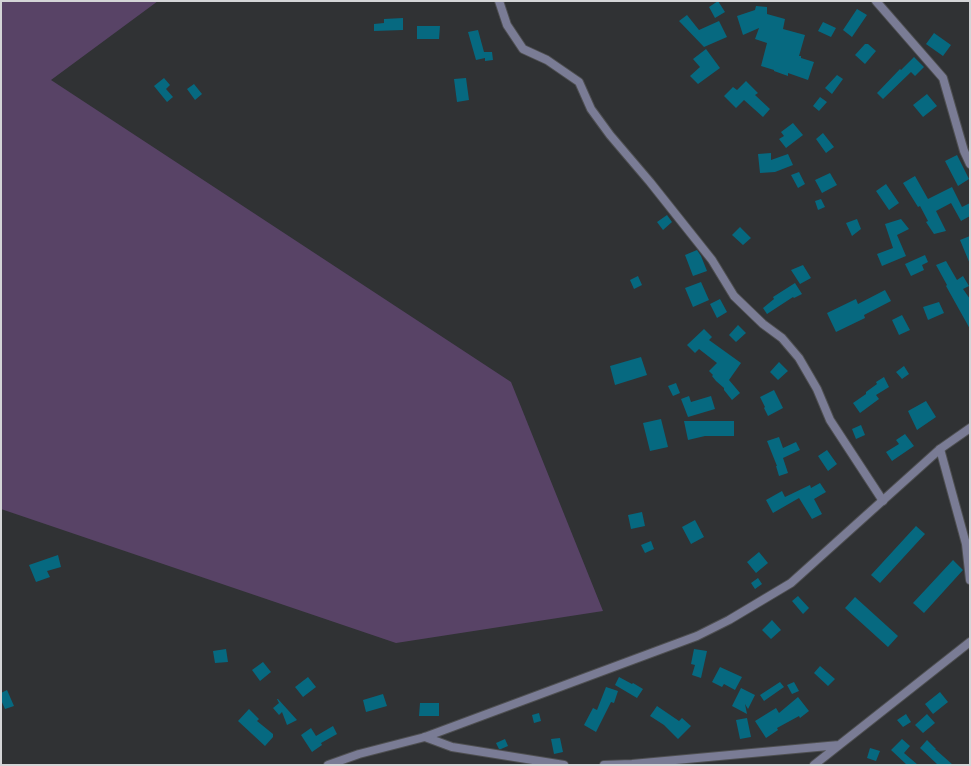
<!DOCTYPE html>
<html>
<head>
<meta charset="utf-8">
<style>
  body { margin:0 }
  #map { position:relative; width:971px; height:766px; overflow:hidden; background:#303234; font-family:Georgia,serif }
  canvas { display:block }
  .frame { position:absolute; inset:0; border:2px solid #d4d5d7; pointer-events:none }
</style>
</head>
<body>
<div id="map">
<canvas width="971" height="766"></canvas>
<div class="frame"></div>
</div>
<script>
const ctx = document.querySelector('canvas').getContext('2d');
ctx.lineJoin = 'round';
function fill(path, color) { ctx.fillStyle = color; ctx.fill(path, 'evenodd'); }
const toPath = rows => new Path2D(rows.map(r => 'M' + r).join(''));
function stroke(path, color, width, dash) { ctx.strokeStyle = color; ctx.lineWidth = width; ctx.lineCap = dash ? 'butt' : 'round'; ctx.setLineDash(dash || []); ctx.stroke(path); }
fill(toPath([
  [1,1,158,1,51,80,511,382,603,611,396,643,1,509]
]), '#584366');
fill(toPath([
  [718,1,725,12,715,18,709,7],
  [756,6,767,7,767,14,785,19,783,29,805,35,799,56,801,56,801,58,814,62,808,80,788,73,788,76,774,71,774,70,761,66,767,43,755,39,759,28,743,35,737,16,755,10],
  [857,9,867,15,852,37,843,30],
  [687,15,699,30,719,21,727,37,704,47,679,21],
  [403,18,403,30,374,31,374,24,384,23,384,19],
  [823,22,836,28,831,37,818,31],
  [417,26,440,26,439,39,417,39],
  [478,30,484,52,492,52,493,60,485,61,485,58,476,60,468,32],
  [934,33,951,45,943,56,926,44],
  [865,44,868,44,876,51,865,64,855,55],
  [706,49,720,68,698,84,690,76,700,67,693,59],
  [914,57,924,67,915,76,911,72,883,99,877,93,900,69,901,70],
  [837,75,843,79,832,94,825,88],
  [164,78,170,85,166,89,173,97,167,102,154,86],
  [466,78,469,100,457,102,454,79],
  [746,81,758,93,755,95,770,109,763,117,744,100,736,108,724,96,733,87,737,90],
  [194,84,202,94,195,100,187,89],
  [927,94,937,106,923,117,913,105],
  [820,97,827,102,819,111,813,106],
  [793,123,803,135,786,148,779,139,784,136,781,132],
  [823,133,834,147,826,153,816,139],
  [771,153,771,160,788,154,793,165,775,172,760,173,758,154],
  [957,155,969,179,958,186,945,161],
  [799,172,805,184,798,188,791,175],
  [830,173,837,185,822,193,815,180],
  [915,176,928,199,952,187,962,207,970,203,970,216,961,221,951,203,936,211,946,231,934,234,926,222,928,221,920,206,918,207,903,183],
  [886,184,899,203,889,210,876,191],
  [821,199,825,207,818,210,815,201],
  [667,215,672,222,663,230,657,222],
  [857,219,861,229,852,236,846,223],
  [901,219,909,229,897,235,906,256,882,266,877,254,893,248,885,224],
  [740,227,751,238,743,245,732,235],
  [970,236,970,264,960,240],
  [697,250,701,256,707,271,693,276,685,255],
  [925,255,928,262,922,265,924,270,911,276,905,264],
  [946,261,957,280,963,276,969,286,963,289,970,299,970,329,946,286,947,285,936,265],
  [803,265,811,278,800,284,791,270],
  [638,276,642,285,634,289,630,280],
  [701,282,709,300,693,307,685,288],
  [795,283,802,294,794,298,793,297,767,314,763,308,774,299,773,297],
  [885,290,891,301,864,315,865,318,836,332,827,313,856,299,858,304],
  [720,299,727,312,717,318,710,304],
  [939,302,944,313,928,320,923,307],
  [902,315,910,330,899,335,892,320],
  [738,325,746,333,736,342,729,335],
  [704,329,712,337,709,340,741,363,729,380,740,393,732,400,724,390,724,388,716,381,712,376,713,375,709,371,717,363,699,349,695,353,687,345],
  [641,357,647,375,615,385,610,366],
  [779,362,788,371,778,380,770,372],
  [904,366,909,374,902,379,896,372],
  [884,377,889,387,876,395,879,399,860,413,853,403,866,394,866,392,877,384,876,382],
  [676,383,680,393,673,396,668,386],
  [774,390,783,408,768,416,764,408,765,407,760,397],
  [689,396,691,402,711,396,715,409,688,417,681,399],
  [926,401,936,417,917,430,908,411],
  [661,419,668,447,650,451,643,423],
  [684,421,734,421,734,436,705,436,688,440],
  [861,425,865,435,856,439,852,429],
  [905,434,914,446,892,461,886,452,899,444,896,440],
  [779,437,783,448,796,442,800,450,783,458,788,473,779,476,776,466,777,466,767,441],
  [827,450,837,464,828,471,818,456],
  [820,483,826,492,814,499,822,514,812,519,799,498,773,513,766,500,782,491,785,497,810,485,811,488],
  [642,512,645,526,631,529,628,515],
  [695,520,704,537,691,544,682,527],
  [916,526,925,534,880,583,871,575],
  [651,541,654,549,645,553,641,545],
  [759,552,768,563,756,573,747,562],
  [58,555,61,567,47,571,50,577,36,582,29,565],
  [953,560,963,570,924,613,913,603],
  [758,578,762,584,755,589,751,583],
  [798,596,809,608,803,614,792,601],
  [855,597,898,636,888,647,845,608],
  [772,620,781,630,771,639,762,630],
  [226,649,228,662,215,663,213,651],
  [694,649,707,651,701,678,692,675,695,665,691,664],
  [263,662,271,672,260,681,252,670],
  [820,666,835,679,828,686,814,673],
  [720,667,742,677,735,690,724,684,722,687,712,682],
  [308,677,316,687,303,697,295,687],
  [619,677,632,684,633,683,643,689,637,698,615,685],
  [780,682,784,687,764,701,760,695],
  [794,682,799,691,792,694,787,685],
  [606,687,618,691,614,703,611,702,596,732,584,725,593,708,597,710],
  [741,688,755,695,748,709,745,704,747,714,732,706],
  [7,690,14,706,5,709,1,700,1,693],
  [940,692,948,702,933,714,925,704],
  [383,694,387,706,366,712,363,700],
  [798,697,809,711,800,718,799,716,777,728,778,730,766,738,755,721,776,708,779,713],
  [277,699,278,699,297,720,287,725,282,712,279,715,273,708,279,703],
  [420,703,439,703,439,716,419,716],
  [657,706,679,721,682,718,691,726,678,739,664,725,650,716],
  [249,709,259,719,257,721,273,734,273,737,265,746,238,721],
  [539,713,541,721,534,723,532,715],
  [906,714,911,722,903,727,897,720],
  [927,714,935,723,923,733,915,725],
  [747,718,751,737,740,739,736,720],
  [333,726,337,734,321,743,322,745,312,752,301,735,311,728,316,736],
  [560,738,563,752,554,754,551,739],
  [505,739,508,746,501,749,499,749,496,743],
  [902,739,910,746,904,753,918,765,907,765,891,750],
  [927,740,936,749,935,749,953,765,938,765,920,748],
  [870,748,880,751,876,761,867,758]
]), '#066980');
const minor = toPath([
  [499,1,507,25,523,49,547,60,579,82,591,109,610,135,650,182,712,260,734,296,763,324,782,338,799,358,817,389,830,420,883,501],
  [876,1,943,78,964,151,970,164],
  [940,449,966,544,970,580],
  [425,737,452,747,564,765],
  [604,765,632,764,839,745],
  [814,765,970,642]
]);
const tertiary = toPath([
  [328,765,359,754,425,737,697,636,729,620,791,583,940,449,970,428]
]);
stroke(minor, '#4e4f51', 10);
stroke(tertiary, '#4e4f51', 10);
stroke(minor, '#7a7c95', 8);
stroke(tertiary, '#7a7c95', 8);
</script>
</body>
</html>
